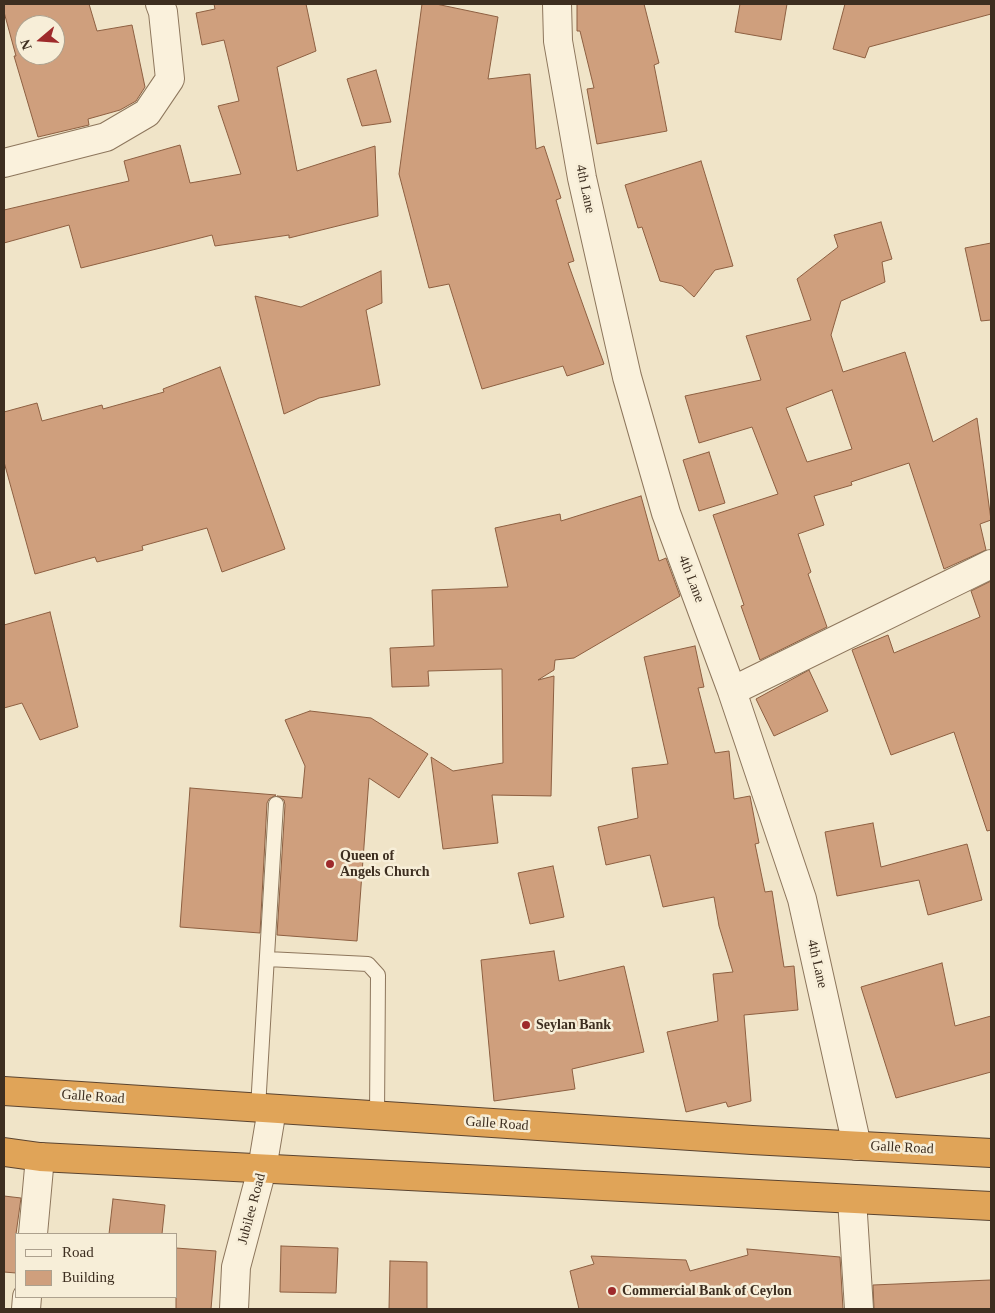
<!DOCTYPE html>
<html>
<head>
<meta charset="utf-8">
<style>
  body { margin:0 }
  #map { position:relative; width:995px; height:1313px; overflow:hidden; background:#f0e4c8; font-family:"Times New Roman",serif }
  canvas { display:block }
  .frame { position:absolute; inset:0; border:5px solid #3d2e20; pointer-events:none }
  .legend { position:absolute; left:15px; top:1233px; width:162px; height:65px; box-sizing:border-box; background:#f7eed8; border:1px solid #ada18e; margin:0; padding:6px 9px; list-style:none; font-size:15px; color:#3d2e20 }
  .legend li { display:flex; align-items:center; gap:10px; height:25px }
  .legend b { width:25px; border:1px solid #ada18e }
  .north { position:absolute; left:15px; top:15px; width:50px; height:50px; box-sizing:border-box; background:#f7eed8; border:1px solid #ada18e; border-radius:50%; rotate:252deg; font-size:14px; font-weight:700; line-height:20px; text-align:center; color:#3d2e20 }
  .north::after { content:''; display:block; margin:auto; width:18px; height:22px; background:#9e2a2b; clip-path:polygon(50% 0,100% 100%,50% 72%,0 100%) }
</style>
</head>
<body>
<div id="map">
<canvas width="995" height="1313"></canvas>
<div class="frame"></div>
<ul class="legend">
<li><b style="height:6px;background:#faf1dc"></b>Road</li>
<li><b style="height:14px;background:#cf9f7d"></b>Building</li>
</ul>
<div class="north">N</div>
</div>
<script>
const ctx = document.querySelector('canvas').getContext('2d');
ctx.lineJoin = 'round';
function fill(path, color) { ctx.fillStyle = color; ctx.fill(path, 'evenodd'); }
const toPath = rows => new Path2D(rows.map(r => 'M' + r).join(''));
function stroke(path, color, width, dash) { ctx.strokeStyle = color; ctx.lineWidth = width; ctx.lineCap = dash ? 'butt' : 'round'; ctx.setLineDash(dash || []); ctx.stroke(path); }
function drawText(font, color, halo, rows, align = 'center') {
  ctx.font = font + ' "Times New Roman",serif'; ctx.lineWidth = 5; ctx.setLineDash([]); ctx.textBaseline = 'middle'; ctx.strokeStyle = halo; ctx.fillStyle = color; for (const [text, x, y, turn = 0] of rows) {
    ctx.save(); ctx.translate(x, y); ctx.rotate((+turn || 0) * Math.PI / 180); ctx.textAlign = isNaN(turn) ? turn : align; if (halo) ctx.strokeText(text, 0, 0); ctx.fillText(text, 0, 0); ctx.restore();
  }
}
const building = toPath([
  [4,4,89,4,97,31,132,25,145,87,136,101,120,110,88,119,89,125,38,137,14,56,16,56,4,12,4,4],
  [25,25,55,25,55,55,25,55,25,25],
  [214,4,306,4,316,51,277,67,297,171,375,146,378,216,289,238,289,235,215,246,212,235,81,268,69,225,4,243,4,210,129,181,124,161,180,145,190,183,241,174,218,106,239,101,224,40,202,45,196,13,215,9,214,4],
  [422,4,436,4,498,17,488,79,530,74,536,149,544,146,561,198,556,200,574,261,568,263,604,364,567,376,563,366,482,389,449,284,429,288,399,174,422,4],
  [577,4,644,4,659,63,654,65,667,131,597,144,587,89,594,88,580,31,577,31,577,4],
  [740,4,787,4,781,40,735,32,740,4],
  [845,4,991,4,991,14,869,47,865,58,833,49,845,4],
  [376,70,391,122,362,126,347,79,376,70],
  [701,161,733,266,715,270,694,297,682,286,660,281,642,227,638,228,625,185,701,161],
  [881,222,892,259,882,262,885,282,841,301,831,335,843,372,905,352,933,442,977,418,991,520,980,524,986,550,944,569,909,463,851,482,852,485,814,496,824,525,798,534,811,572,808,574,827,627,760,660,741,606,744,605,713,515,778,494,752,427,699,443,685,396,761,380,746,336,811,320,797,279,838,247,834,235,881,222],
  [832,390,852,449,807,462,786,408,832,390],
  [991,243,991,320,981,321,965,248,991,243],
  [381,271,382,303,366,310,380,385,319,398,284,414,255,296,301,307,381,271],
  [220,367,285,549,222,572,207,528,142,546,143,550,97,562,95,557,35,574,4,462,4,412,37,403,42,421,102,405,103,409,164,392,163,389,220,367],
  [709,452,725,503,699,511,683,460,709,452],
  [641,496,659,561,666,558,680,596,574,658,555,660,554,670,538,680,554,676,551,796,492,795,498,843,443,849,431,757,453,771,503,763,502,669,428,671,429,686,392,687,390,648,434,646,432,590,508,587,495,528,560,514,561,521,641,496],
  [991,581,991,830,987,831,954,732,891,755,852,650,888,635,894,653,980,617,971,591,991,581],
  [50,612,78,727,40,740,22,703,4,708,4,625,50,612],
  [695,646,704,687,698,688,715,753,729,751,734,799,750,796,759,843,755,844,765,892,772,891,784,967,794,966,798,1010,744,1015,751,1101,728,1107,726,1102,686,1112,667,1032,718,1021,713,974,733,972,719,926,714,897,663,907,650,855,606,865,598,827,638,818,632,768,668,764,644,657,695,646],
  [809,670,828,711,774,736,756,699,809,670],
  [310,711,371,718,428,754,399,798,369,778,357,941,277,935,285,805,284,800,277,796,302,798,305,766,285,720,310,711],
  [190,788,276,795,269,799,267,803,260,933,180,927,190,788],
  [873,823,881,867,967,844,982,900,928,915,919,880,837,896,825,832,873,823],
  [553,866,564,917,530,924,518,873,553,866],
  [554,951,559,981,624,966,644,1052,572,1069,575,1089,494,1101,481,960,554,951],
  [942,963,955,1026,991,1016,991,1072,896,1098,861,987,942,963],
  [4,1196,21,1198,16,1234,16,1273,4,1272,4,1196],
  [113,1199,165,1205,162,1234,109,1234,113,1199],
  [281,1246,338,1248,336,1293,280,1292,281,1246],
  [176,1248,216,1251,211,1309,176,1309,176,1248],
  [747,1249,840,1257,843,1309,579,1309,570,1271,594,1264,591,1256,686,1260,690,1271,748,1255,747,1249],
  [390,1261,427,1262,427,1309,389,1309,390,1261],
  [991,1280,991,1309,874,1309,873,1285,991,1280]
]);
fill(building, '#cf9f7d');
stroke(building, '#8d5f41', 1);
const lane = toPath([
  [267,959,368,964,378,975,377,1116],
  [258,1108,276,804]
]);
const street = toPath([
  [557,4,558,41,582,178,627,377,666,513,732,691,802,899,857,1146],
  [4,163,106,137,147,113,170,79,163,12,160,4],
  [732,691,991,564],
  [852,1199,859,1309],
  [33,1234,40,1157],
  [26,1309,27,1297],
  [234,1309,236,1267,262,1169,272,1109]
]);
const highway = toPath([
  [4,1091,752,1140,991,1153],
  [4,1152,40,1157,991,1206]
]);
stroke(lane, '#8d765c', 16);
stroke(street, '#8d765c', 30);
stroke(highway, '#5b4430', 30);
stroke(lane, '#faf1dc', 14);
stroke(street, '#faf1dc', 28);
stroke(highway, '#e0a458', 28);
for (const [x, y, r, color] of [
  [330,864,5,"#9e2a2b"],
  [526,1025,5,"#9e2a2b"],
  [612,1291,5,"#9e2a2b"]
]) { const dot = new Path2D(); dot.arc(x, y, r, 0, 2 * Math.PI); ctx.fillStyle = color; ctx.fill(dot); stroke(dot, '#f7eed8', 2); }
drawText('14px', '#3d2e20', '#f7eed8', [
  ["4th Lane",585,189,78],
  ["4th Lane",691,579,69],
  ["4th Lane",817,964,77],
  ["Galle Road",93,1097,4],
  ["Galle Road",497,1124,4],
  ["Galle Road",902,1148,3],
  ["Jubilee Road",252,1209,-75]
]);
drawText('bold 14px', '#3d2e20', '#f7eed8', [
  ["Queen of",340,856],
  ["Angels Church",340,872],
  ["Seylan Bank",536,1025],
  ["Commercial Bank of Ceylon",622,1291]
], 'left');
</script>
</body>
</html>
